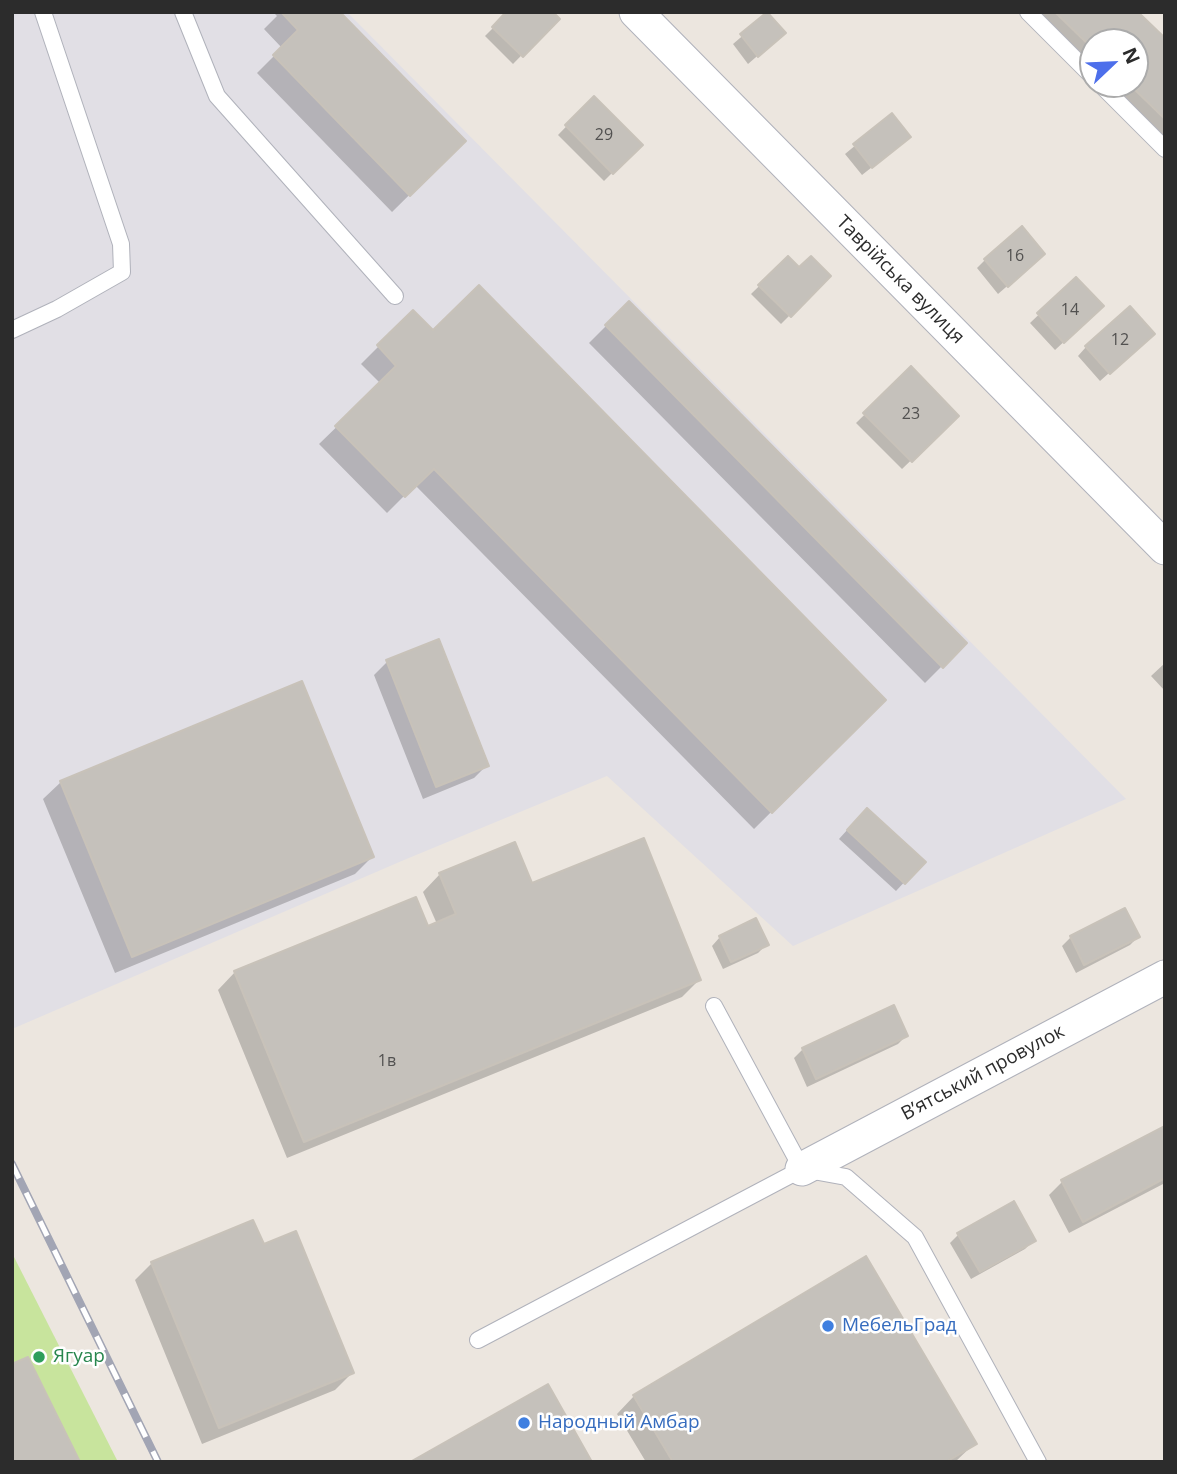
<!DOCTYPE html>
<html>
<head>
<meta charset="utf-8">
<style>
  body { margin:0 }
  #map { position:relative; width:1177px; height:1474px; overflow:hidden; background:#ece6df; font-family:"Open Sans",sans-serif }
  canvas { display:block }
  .frame { position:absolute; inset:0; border:14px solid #2c2c2c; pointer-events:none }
  .north { position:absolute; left:1079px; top:28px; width:70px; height:70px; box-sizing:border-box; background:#fff; border:2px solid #ababab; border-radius:50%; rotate:67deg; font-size:19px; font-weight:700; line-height:28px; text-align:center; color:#2c2c2c }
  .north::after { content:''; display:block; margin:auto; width:24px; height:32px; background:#4d6feb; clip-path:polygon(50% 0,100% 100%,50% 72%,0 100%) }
</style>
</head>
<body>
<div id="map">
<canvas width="1177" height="1474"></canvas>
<div class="frame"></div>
<div class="north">N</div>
</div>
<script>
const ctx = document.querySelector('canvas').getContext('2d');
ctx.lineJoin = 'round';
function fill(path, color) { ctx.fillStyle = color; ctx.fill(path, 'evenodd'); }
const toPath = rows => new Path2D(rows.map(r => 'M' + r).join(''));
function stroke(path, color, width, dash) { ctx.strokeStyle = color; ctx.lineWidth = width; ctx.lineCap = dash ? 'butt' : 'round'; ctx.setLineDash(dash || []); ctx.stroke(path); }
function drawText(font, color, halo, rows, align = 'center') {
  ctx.font = font + ' "Open Sans",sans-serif'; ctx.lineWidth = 5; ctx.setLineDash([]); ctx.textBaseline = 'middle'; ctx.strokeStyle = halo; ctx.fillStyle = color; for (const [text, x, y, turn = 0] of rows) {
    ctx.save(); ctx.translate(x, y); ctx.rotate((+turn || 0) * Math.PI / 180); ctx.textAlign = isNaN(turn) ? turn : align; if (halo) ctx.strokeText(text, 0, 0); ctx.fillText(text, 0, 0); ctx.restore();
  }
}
fill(toPath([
  [12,12,347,12,1126,799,793,946,607,776,404,860,12,1029]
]), '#e1dfe5');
fill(toPath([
  [12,1253,118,1462,12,1462]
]), '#c8e49d');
fill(toPath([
  [273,12,338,12,464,141,392,212,257,73,282,48,264,29,277,16],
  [509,12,557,19,513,64,485,36],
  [1020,12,1135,12,1165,41,1165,152,1094,84,1135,84,1135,42,1093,42,1093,83],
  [768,14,784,33,748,64,733,44],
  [594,98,640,145,604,181,558,135],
  [892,115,900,145,862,175,845,154],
  [788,258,799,270,829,276,781,324,751,294],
  [985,260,1035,262,998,294,977,268],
  [1076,279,1093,315,1055,350,1030,323],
  [629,303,965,643,925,683,589,343],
  [413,312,433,333,884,700,754,829,415,485,387,513,319,444,381,384,361,364],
  [1144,342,1100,381,1078,356,1086,347],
  [911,369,957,416,902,469,856,423],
  [387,662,487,765,474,778,423,799,374,675],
  [1165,663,1165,691,1151,676],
  [61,782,372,857,355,874,115,973,43,799],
  [858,818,923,862,896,891,839,839],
  [440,874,531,886,699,980,682,997,287,1158,218,990,235,972,437,924,423,892],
  [720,937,767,944,758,953,723,969,712,946],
  [1071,937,1138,937,1130,945,1076,973,1062,946],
  [906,1036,898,1044,807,1087,794,1058,803,1049],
  [1165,1128,1165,1183,1069,1233,1049,1195,1062,1182],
  [958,1235,1034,1240,1025,1249,971,1279,950,1243],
  [263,1247,352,1373,335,1390,202,1444,135,1280,152,1263],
  [634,1396,975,1443,955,1462,646,1462,617,1414]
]), '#0003');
const building = toPath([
  [281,12,340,12,466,141,410,196,273,55,298,30,281,12],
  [506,12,553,12,560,19,523,57,492,27,506,12],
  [767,12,786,33,758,57,740,34,767,12],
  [1055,12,1138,12,1165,38,1165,119,1129,84,1135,84,1135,42,1093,42,1093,49,1055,12],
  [594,96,643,145,613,174,565,125,594,96],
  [892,113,911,137,872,168,853,144,892,113],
  [1022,226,1045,254,1008,287,984,259,1022,226],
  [788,256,799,267,811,256,831,276,791,317,758,285,788,256],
  [1076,277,1104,306,1064,343,1037,313,1076,277],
  [479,285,886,700,772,813,434,469,405,497,335,426,396,366,377,345,413,310,433,330,479,285],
  [629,301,967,643,943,668,605,325,629,301],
  [1130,306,1155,334,1110,374,1085,346,1130,306],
  [911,366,959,416,912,462,863,413,911,366],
  [439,639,489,766,436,787,386,660,439,639],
  [302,681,374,857,132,957,60,781,302,681],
  [867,808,926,862,905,884,847,830,867,808],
  [644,838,701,980,304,1142,234,971,416,897,428,926,456,914,439,873,515,842,532,883,644,838],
  [1125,908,1140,937,1084,965,1070,936,1125,908],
  [756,918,769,945,731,962,719,936,756,918],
  [894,1005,908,1036,816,1079,802,1048,894,1005],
  [1165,1126,1165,1178,1083,1222,1061,1180,1165,1126],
  [1014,1201,1036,1241,980,1272,957,1233,1014,1201],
  [253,1220,264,1244,296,1231,354,1373,219,1428,151,1262,253,1220],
  [866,1256,977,1444,946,1462,673,1462,633,1395,866,1256],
  [28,1357,80,1462,12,1462,12,1364,28,1357],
  [548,1384,592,1462,410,1462,548,1384]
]);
fill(building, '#c5c1bb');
stroke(building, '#c8c2b9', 2);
const service = toPath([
  [183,12,217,96,395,296],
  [1028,12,1093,77],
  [1100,84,1165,149],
  [12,330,57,309,122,272,121,244,43,12],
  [714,1006,802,1169,846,1177,915,1237,1038,1462],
  [478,1340,802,1169]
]);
const minor = toPath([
  [636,12,1165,548],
  [802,1169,1165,977]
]);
stroke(service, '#b0b2bb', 18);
stroke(minor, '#b0b2bb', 35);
stroke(service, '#fff', 16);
stroke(minor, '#fff', 33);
const rail = toPath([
  [12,1164,158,1462]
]);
stroke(rail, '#a2a5b4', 8);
stroke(rail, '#fff', 5, [16]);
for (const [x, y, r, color] of [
  [828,1326,7,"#3f7fe0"],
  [39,1357,7,"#2e9e5b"],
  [524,1423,7,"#3f7fe0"]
]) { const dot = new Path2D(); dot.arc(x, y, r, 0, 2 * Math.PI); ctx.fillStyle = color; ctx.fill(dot); stroke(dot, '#fff', 2.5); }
drawText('16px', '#525150', null, [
  ["29",604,135],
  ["16",1015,256],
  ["14",1070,310],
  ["12",1120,340],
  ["23",911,414],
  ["1в",387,1061]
]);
drawText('19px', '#2c2c2c', '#fff', [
  ["Таврійська вулиця",900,280,45],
  ["В’ятський провулок",983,1073,-28]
]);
drawText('19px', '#366cbe', '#fff', [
  ["МебельГрад",842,1326],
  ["Народный Амбар",538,1423]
], 'left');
drawText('19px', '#27864d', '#fff', [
  ["Ягуар",53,1357]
], 'left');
</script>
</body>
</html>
